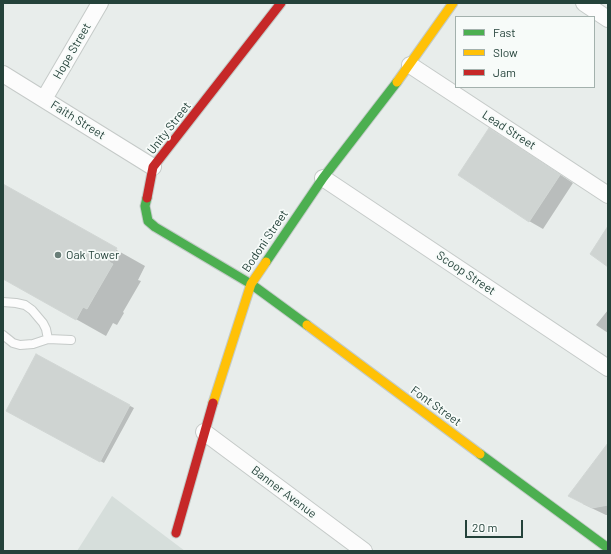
<!DOCTYPE html>
<html>
<head>
<meta charset="utf-8">
<style>
  body { margin:0 }
  #map { position:relative; width:611px; height:554px; overflow:hidden; background:#e8edeb; font-family:Barlow,sans-serif }
  canvas { display:block }
  .frame { position:absolute; inset:0; border:4px solid #24423a; pointer-events:none }
  .legend { position:absolute; left:455px; top:16px; width:140px; height:72px; box-sizing:border-box; background:#f7fbf9; border:1px solid #a3b1ad; margin:0; padding:5px 7px; list-style:none; font-size:12px; color:#24423a }
  .legend li { display:flex; align-items:center; gap:8px; height:20px }
  .legend b { width:20px; border:1px solid #a3b1ad }
  .scale { position:absolute; left:465px; top:520px; width:58px; height:18px; box-sizing:border-box; border:2px solid #24423a; border-top:0; padding-left:5px; font-size:12px; line-height:14px; white-space:nowrap; color:#24423a; -webkit-text-stroke:3px #f7fbf9; paint-order:stroke }
</style>
</head>
<body>
<div id="map">
<canvas width="611" height="554"></canvas>
<div class="frame"></div>
<ul class="legend">
<li><b style="height:5px;background:#4caf50"></b>Fast</li>
<li><b style="height:5px;background:#ffc107"></b>Slow</li>
<li><b style="height:5px;background:#c62828"></b>Jam</li>
</ul>
<div class="scale">20 m</div>
</div>
<script>
const ctx = document.querySelector('canvas').getContext('2d');
ctx.lineJoin = 'round';
function fill(path, color) { ctx.fillStyle = color; ctx.fill(path, 'evenodd'); }
const toPath = rows => new Path2D(rows.map(r => 'M' + r).join(''));
function stroke(path, color, width, dash) { ctx.strokeStyle = color; ctx.lineWidth = width; ctx.lineCap = dash ? 'butt' : 'round'; ctx.setLineDash(dash || []); ctx.stroke(path); }
function drawText(font, color, halo, rows, align = 'center') {
  ctx.font = font + ' Barlow,sans-serif'; ctx.lineWidth = 3.5; ctx.setLineDash([]); ctx.textBaseline = 'middle'; ctx.strokeStyle = halo; ctx.fillStyle = color; for (const [text, x, y, turn = 0] of rows) {
    ctx.save(); ctx.translate(x, y); ctx.rotate((+turn || 0) * Math.PI / 180); ctx.textAlign = isNaN(turn) ? turn : align; if (halo) ctx.strokeText(text, 0, 0); ctx.fillText(text, 0, 0); ctx.restore();
  }
}
fill(toPath([
  [112,496,185,551,77,551]
]), '#d6dedb');
fill(toPath([
  [503,137,573,183,543,229,529,221],
  [3,186,145,266,138,280,141,281,123,312,124,313,117,325,113,323,106,336,3,278],
  [608,310,608,333,596,325],
  [37,356,134,408,104,463,7,411],
  [608,445,608,515,606,515,583,504]
]), '#0003');
const building = toPath([
  [489,128,560,175,529,222,458,175,489,128],
  [3,184,117,248,109,262,113,264,95,295,87,309,83,307,76,320,3,279,3,184],
  [608,226,608,267,590,254,608,226],
  [36,354,130,405,100,462,6,411,36,354],
  [608,443,608,505,592,508,568,496,608,443]
]);
fill(building, '#cfd4d2');
stroke(building, '#d1d6d4', 1);
const lane = toPath([
  [3,302,16,303,25,305,32,310,43,323,46,329,48,339],
  [3,335,13,343,20,345,33,344,48,339,71,340]
]);
const street = toPath([
  [584,3,608,19],
  [410,65,608,195],
  [3,74,153,167],
  [44,99,100,3],
  [323,178,608,368],
  [204,432,364,551]
]);
const fast = toPath([
  [147,198,145,206,148,221,155,227,251,284,307,325],
  [266,262,323,178,397,82],
  [480,454,608,548]
]);
const slow = toPath([
  [397,82,453,3],
  [307,325,480,454],
  [213,403,251,284,266,262]
]);
const jam = toPath([
  [147,198,153,167,281,3],
  [176,533,213,403]
]);
stroke(lane, '#c5cac8', 10);
stroke(street, '#c5cac8', 18);
stroke(fast, '#c3cbc8', 11);
stroke(slow, '#c3cbc8', 11);
stroke(jam, '#c3cbc8', 11);
stroke(lane, '#fcfcfc', 8);
stroke(street, '#fcfcfc', 16);
stroke(fast, '#4caf50', 9);
stroke(slow, '#ffc107', 9);
stroke(jam, '#c62828', 9);
for (const [x, y, r, color] of [
  [58,255,4,"#697e78"]
]) { const dot = new Path2D(); dot.arc(x, y, r, 0, 2 * Math.PI); ctx.fillStyle = color; ctx.fill(dot); stroke(dot, '#f7fbf9', 1.5); }
drawText('12px', '#24423a', '#f7fbf9', [
  ["Hope Street",72,51,-60],
  ["Faith Street",78,120,32],
  ["Unity Street",169,128,-52],
  ["Lead Street",509,130,33],
  ["Bodoni Street",265,241,-56],
  ["Scoop Street",466,273,34],
  ["Font Street",436,406,36],
  ["Banner Avenue",284,492,37]
]);
drawText('12px', '#24423a', '#f7fbf9', [
  ["Oak Tower",66,255]
], 'left');
</script>
</body>
</html>
